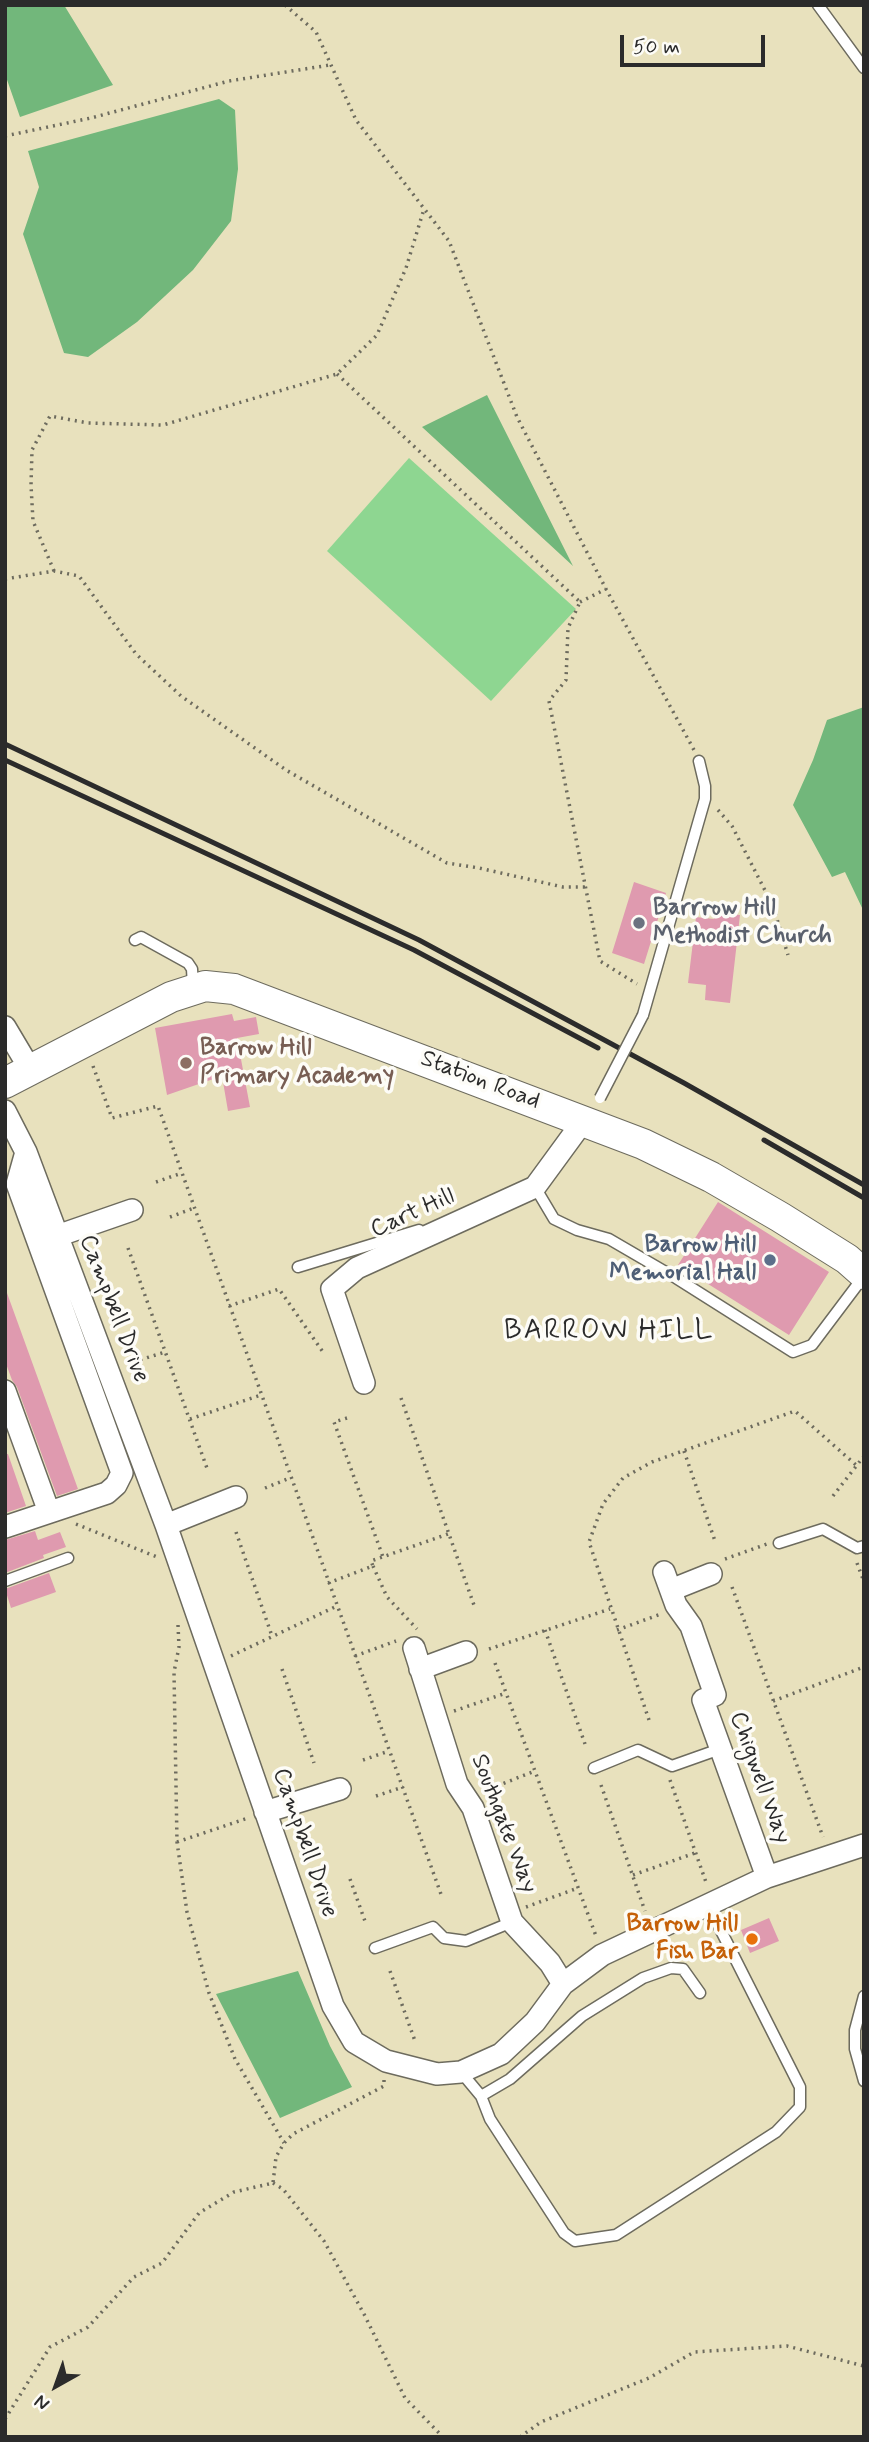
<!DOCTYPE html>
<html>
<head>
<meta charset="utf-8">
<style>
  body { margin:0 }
  #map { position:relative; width:869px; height:2442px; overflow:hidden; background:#e8e1bd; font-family:Mynerve,sans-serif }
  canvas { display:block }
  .frame { position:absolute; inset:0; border:7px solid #2b2b2b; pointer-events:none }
  .north { position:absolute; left:21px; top:2351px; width:70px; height:70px; -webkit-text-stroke:5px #fdfcf7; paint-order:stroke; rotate:220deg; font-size:19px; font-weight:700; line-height:28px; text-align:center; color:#2b2b2b }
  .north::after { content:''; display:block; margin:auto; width:24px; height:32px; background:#2b2b2b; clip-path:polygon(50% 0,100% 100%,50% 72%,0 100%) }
  .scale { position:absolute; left:620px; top:35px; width:145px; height:32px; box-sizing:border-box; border:4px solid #2b2b2b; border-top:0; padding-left:9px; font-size:21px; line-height:24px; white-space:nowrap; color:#2b2b2b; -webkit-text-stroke:5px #fdfcf7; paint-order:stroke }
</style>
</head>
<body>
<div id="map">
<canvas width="869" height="2442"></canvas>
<div class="frame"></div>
<div class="north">N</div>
<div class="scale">50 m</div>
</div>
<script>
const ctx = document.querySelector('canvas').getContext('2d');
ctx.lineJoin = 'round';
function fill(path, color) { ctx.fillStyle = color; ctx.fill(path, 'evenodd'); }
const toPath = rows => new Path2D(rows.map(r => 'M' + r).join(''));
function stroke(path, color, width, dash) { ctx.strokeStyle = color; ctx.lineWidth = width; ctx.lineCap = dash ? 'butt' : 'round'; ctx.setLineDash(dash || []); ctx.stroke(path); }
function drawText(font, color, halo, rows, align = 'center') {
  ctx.font = font + ' Mynerve,sans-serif'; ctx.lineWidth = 7; ctx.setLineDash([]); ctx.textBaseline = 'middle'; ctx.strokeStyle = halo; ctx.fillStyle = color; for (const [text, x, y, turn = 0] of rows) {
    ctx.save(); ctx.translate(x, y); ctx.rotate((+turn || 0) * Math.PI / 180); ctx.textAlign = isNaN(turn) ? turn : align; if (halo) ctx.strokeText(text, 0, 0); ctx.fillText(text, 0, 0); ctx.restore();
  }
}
fill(toPath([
  [409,458,576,609,491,701,327,551]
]), '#8ed691');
fill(toPath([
  [5,5,64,5,113,85,20,117,5,74],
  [219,99,235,110,238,169,231,221,193,270,137,322,88,357,64,353,23,234,39,187,28,151],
  [487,395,573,566,422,427],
  [864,707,864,912,845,872,832,877,793,805,813,760,827,720],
  [298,1971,330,2046,352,2087,280,2118,216,1994]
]), '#72b77b');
fill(toPath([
  [634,882,666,893,644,964,612,953],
  [715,912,740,915,730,1003,705,1000,706,985,688,983,696,917,714,919],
  [232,1014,234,1021,256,1017,259,1034,237,1038,250,1107,228,1111,222,1076,167,1095,155,1028],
  [718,1202,829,1272,789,1335,678,1265],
  [7,1293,78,1489,57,1496,17,1387,12,1380,5,1361,5,1294],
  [5,1454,8,1454,26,1506,5,1513],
  [35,1531,38,1540,60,1532,66,1547,43,1555,44,1558,5,1573,5,1540],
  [49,1573,56,1592,11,1608,5,1589],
  [769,1918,779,1941,750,1953,741,1930]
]), '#df9aaf');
const lane = toPath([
  [818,5,864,68],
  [135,940,141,937,188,963,192,969,193,986],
  [643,1015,705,799,705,786,699,761],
  [535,1187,554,1219,577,1230,609,1239,676,1278,793,1352,812,1345,864,1276],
  [298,1267,419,1230],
  [779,1543,823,1529,857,1548,864,1546],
  [5,1581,68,1558],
  [594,1768,638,1750,672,1766,720,1749],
  [375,1948,433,1927,444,1938,466,1941,512,1922],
  [864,1996,855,2030,855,2049,864,2081],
  [461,2072,481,2096,490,2119,564,2233,575,2241,616,2235,776,2132,800,2107,800,2087,708,1905],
  [481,2096,510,2079,582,2016,643,1978,671,1968,683,1969,700,1993]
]);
const street = toPath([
  [5,1027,30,1069],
  [5,1111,26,1152,166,1525,333,2006,354,2042,386,2061,437,2074,461,2072,501,2054,535,2022,563,1984,602,1955,767,1877,864,1845],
  [57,1236,132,1210],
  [364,1383,332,1289,357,1268,535,1187,584,1120],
  [5,1391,49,1512],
  [166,1525,236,1497],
  [5,1527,107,1493,116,1485,122,1473,17,1184,26,1152],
  [664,1572,676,1605,691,1626,715,1695,703,1700,767,1877],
  [671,1590,711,1574],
  [414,1648,457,1784,473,1808,512,1922,550,1963,563,1984],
  [420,1669,466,1652],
  [265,1812,340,1789]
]);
const secondary = toPath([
  [5,1083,171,997,205,986,234,989,643,1144,711,1177,780,1217,847,1259,864,1274]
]);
stroke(lane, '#6d6b5e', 13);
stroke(street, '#6d6b5e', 24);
stroke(secondary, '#6d6b5e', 32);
stroke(toPath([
  [285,5,316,32,356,120,449,241,517,417,606,589,694,750],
  [5,136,91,118,229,81,330,65],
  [337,374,580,602,568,628,566,680,549,701,600,961,637,984],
  [54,571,33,521,31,485,32,450,50,416,88,423,163,425,337,374,377,335,406,268,424,209],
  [5,579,54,571,79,576,136,654,181,696,286,770,447,863,479,868,563,887,585,887],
  [580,602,606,589],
  [718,810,732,826,773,906,788,955],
  [93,1066,112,1118,158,1106,442,1897],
  [156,1182,182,1173],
  [170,1217,194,1208],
  [128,1248,208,1471],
  [229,1306,279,1289,323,1352],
  [127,1364,165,1352],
  [401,1398,475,1608],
  [347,1418,334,1422,383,1557],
  [190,1419,261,1395],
  [684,1451,715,1541],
  [265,1488,290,1478],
  [833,1496,864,1456],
  [76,1524,157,1557],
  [236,1532,272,1636],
  [725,1559,767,1544],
  [857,1563,864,1582],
  [373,1566,387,1597,417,1629],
  [328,1583,373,1566,371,1561,448,1534],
  [732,1587,823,1837],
  [178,1625,179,1647,174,1672,177,1842,187,1912,209,1993,235,2059,284,2143],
  [545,1630,585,1744],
  [617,1630,661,1614],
  [489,1649,610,1609],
  [231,1656,337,1606],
  [355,1656,396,1641],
  [495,1663,596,1936],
  [282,1669,314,1763],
  [773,1701,864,1667],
  [454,1711,506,1693],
  [649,1720,589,1542,603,1504,623,1478,652,1462,795,1411,856,1465],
  [363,1760,389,1751],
  [670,1780,707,1885],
  [601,1785,645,1911],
  [484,1791,535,1771],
  [376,1796,403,1787],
  [177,1842,248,1818],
  [633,1875,695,1853],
  [350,1879,366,1924],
  [526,1907,578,1888],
  [390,1971,415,2041],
  [273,2183,283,2189,324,2241,365,2316,405,2398,443,2437],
  [5,2419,50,2347,88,2327,134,2277,162,2263,199,2213,234,2192,273,2183,276,2157,284,2143,293,2134,384,2086,384,2080],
  [520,2437,541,2422,649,2378,694,2352,787,2346,864,2366]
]), '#6d6b5e', 3.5, [2, 5]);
stroke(lane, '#fff', 10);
stroke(street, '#fff', 21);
stroke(secondary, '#fff', 30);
stroke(toPath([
  [5,744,419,940,684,1083,864,1185],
  [5,760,414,950,598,1048],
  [764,1140,864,1198]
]), '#2b2b2b', 5);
const laneBridge = toPath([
  [600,1098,643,1015]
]);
stroke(laneBridge, '#6d6b5e', 13, []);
stroke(laneBridge, '#fff', 10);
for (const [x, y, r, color] of [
  [639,923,7,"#6b7280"],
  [186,1063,7,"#8d6e63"],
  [770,1260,7,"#5c6f8a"],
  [752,1939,7,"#e8710a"]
]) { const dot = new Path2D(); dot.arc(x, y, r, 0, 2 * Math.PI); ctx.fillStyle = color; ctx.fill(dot); stroke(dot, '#fdfcf7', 2.5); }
drawText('bold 24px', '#5b616d', '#fdfcf7', [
  ["Barrrow Hill",653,909],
  ["Methodist Church",653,937]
], 'left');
drawText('bold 24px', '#785e54', '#fdfcf7', [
  ["Barrow Hill",200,1049],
  ["Primary Academy",200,1077]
], 'left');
drawText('24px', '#2b2b2b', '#fdfcf7', [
  ["Station Road",480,1081,21],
  ["Cart Hill",413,1214,-24],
  ["Campbell Drive",113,1309,69],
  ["Chigwell Way",759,1778,70],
  ["Southgate Way",503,1824,69],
  ["Campbell Drive",304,1843,71]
]);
drawText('bold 24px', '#4e5e75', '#fdfcf7', [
  ["Barrow Hill",756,1246],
  ["Memorial Hall",756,1274]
], 'right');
drawText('bold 24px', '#c56008', '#fdfcf7', [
  ["Barrow Hill",738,1925],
  ["Fish Bar",738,1953]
], 'right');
ctx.letterSpacing = '2px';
drawText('28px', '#2b2b2b', '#fdfcf7', [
  ["BARROW HILL",609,1332]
]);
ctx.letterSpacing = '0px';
</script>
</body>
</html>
